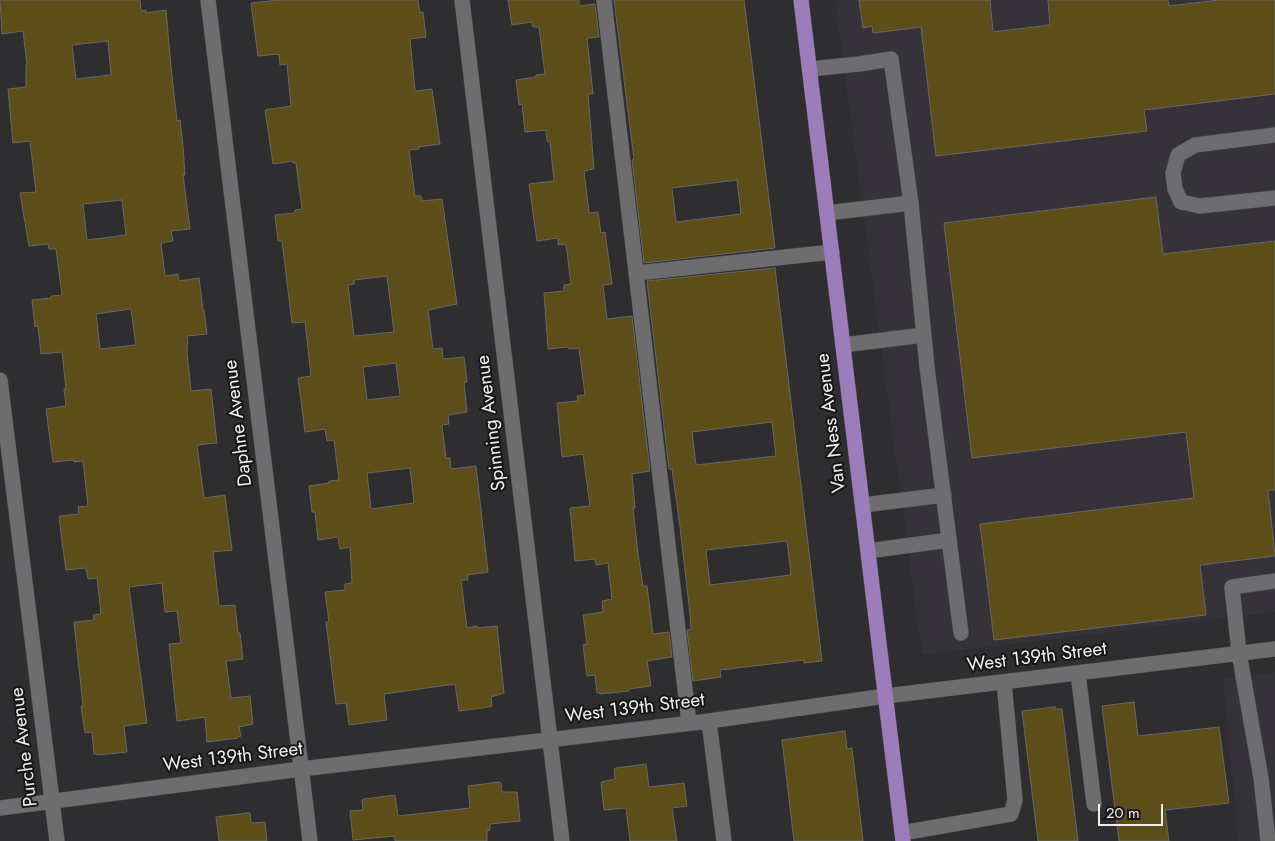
<!DOCTYPE html>
<html>
<head>
<meta charset="utf-8">
<style>
  body { margin:0 }
  #map { position:relative; width:1275px; height:841px; overflow:hidden; background:#2e2d2f; font-family:Jost,sans-serif }
  canvas { display:block }
  .scale { position:absolute; left:1098px; top:804px; width:65px; height:22px; box-sizing:border-box; border:2px solid #efeef0; border-top:0; padding-left:6px; font-size:15px; line-height:18px; white-space:nowrap; color:#efeef0; -webkit-text-stroke:4px #161517; paint-order:stroke }
</style>
</head>
<body>
<div id="map">
<canvas width="1275" height="841"></canvas>
<div class="scale">20 m</div>
</div>
<script>
const ctx = document.querySelector('canvas').getContext('2d');
ctx.lineJoin = 'round';
function fill(path, color) { ctx.fillStyle = color; ctx.fill(path, 'evenodd'); }
const toPath = rows => new Path2D(rows.map(r => 'M' + r).join(''));
function stroke(path, color, width, dash) { ctx.strokeStyle = color; ctx.lineWidth = width; ctx.lineCap = dash ? 'butt' : 'round'; ctx.setLineDash(dash || []); ctx.stroke(path); }
function drawText(font, color, halo, rows, align = 'center') {
  ctx.font = font + ' Jost,sans-serif'; ctx.lineWidth = 4; ctx.setLineDash([]); ctx.textBaseline = 'middle'; ctx.strokeStyle = halo; ctx.fillStyle = color; for (const [text, x, y, turn = 0] of rows) {
    ctx.save(); ctx.translate(x, y); ctx.rotate((+turn || 0) * Math.PI / 180); ctx.textAlign = isNaN(turn) ? turn : align; if (halo) ctx.strokeText(text, 0, 0); ctx.fillText(text, 0, 0); ctx.restore();
  }
}
fill(toPath([
  [835,0,1275,0,1275,612,922,655],
  [1275,672,1275,841,1239,841,1223,679]
]), '#36323a');
const building = toPath([
  [0,0,140,0,141,11,146,10,146,13,166,10,171,67,177,121,180,120,183,146,185,175,183,175,190,229,171,231,173,241,161,243,165,276,178,274,179,281,199,278,203,310,204,310,207,334,187,336,188,344,187,345,187,352,191,391,211,389,217,443,197,445,204,498,225,495,232,550,213,552,219,606,235,605,238,633,240,633,243,659,226,661,231,698,250,696,253,724,239,727,241,736,238,737,238,738,207,742,205,717,177,721,169,644,181,643,177,611,165,612,162,583,129,587,147,723,124,726,127,752,97,755,97,754,94,754,92,732,85,733,81,706,83,706,74,622,94,620,93,615,101,614,97,578,88,579,86,568,66,570,62,542,59,516,79,514,78,507,88,506,83,461,74,462,73,460,53,462,46,409,66,406,64,389,66,389,62,352,41,354,38,326,35,327,32,300,51,298,51,296,62,295,56,249,49,249,48,244,29,246,20,193,36,192,30,141,13,143,8,89,26,87,26,65,27,64,23,31,2,34,0,0],
  [108,41,111,75,76,79,72,45,108,41],
  [122,200,126,235,87,240,83,204,122,200],
  [131,309,136,345,100,349,96,314,131,309],
  [279,0,418,0,420,13,423,12,426,37,410,39,415,91,432,89,440,144,419,147,419,149,409,150,415,196,421,196,422,201,442,199,457,304,428,310,433,349,442,348,443,359,464,357,467,382,464,383,467,412,448,415,449,424,442,425,446,458,450,458,451,469,476,466,488,572,467,575,468,580,461,580,467,628,477,626,477,628,497,626,504,693,491,697,492,706,489,707,459,711,455,684,384,694,387,720,349,725,346,703,336,704,326,622,329,622,325,592,345,590,345,584,352,583,350,547,340,549,338,537,318,540,315,512,312,512,309,486,329,483,329,481,339,480,334,440,327,441,325,429,305,432,298,378,311,376,305,322,292,323,282,241,278,241,275,215,295,213,295,210,302,209,296,163,293,163,293,161,273,164,265,110,291,106,287,64,280,65,279,54,258,56,251,3,279,0],
  [387,276,394,332,354,336,348,285,354,284,354,280,387,276],
  [396,363,400,396,367,400,363,367,396,363],
  [410,468,414,503,371,509,367,473,410,468],
  [508,0,579,0,579,6,595,4,599,37,587,38,593,94,588,94,594,169,584,171,589,213,598,212,601,233,605,232,612,284,603,285,607,319,632,316,650,471,632,474,635,508,633,508,638,554,643,586,647,586,653,634,669,632,672,657,647,661,651,686,629,689,629,691,600,694,600,693,597,693,595,675,587,676,583,645,587,644,583,615,603,612,602,601,612,599,608,563,596,565,595,559,575,561,570,508,590,506,583,454,562,457,557,403,578,401,577,396,585,395,579,348,569,349,568,347,548,349,544,293,564,291,564,285,571,284,566,244,558,245,558,238,537,241,529,184,554,181,550,141,547,141,546,130,525,132,522,104,519,105,516,80,536,77,536,75,545,74,539,27,533,27,532,22,512,25,508,0],
  [614,0,744,0,775,248,644,263,632,160,634,159,614,0],
  [737,180,741,214,676,222,672,188,737,180],
  [859,0,990,0,993,32,1050,25,1048,0,1168,0,1169,6,1219,0,1275,0,1275,94,1144,110,1147,131,936,156,921,27,873,33,872,26,863,28,859,0],
  [1156,197,1163,254,1275,241,1275,490,1268,490,1275,556,1200,565,1206,615,994,640,980,524,1194,498,1186,432,972,458,944,223,1156,197],
  [775,268,822,661,804,663,804,660,720,670,721,677,693,681,687,630,691,629,690,614,680,527,672,469,669,469,647,281,775,268],
  [772,422,776,456,696,465,692,432,772,422],
  [787,541,791,575,710,585,706,550,787,541],
  [1134,702,1138,736,1219,727,1229,803,1165,810,1169,841,1119,841,1102,706,1134,702],
  [1055,707,1055,709,1062,709,1078,841,1038,841,1022,711,1055,707],
  [845,731,847,749,852,748,863,841,794,841,782,740,845,731],
  [646,764,649,787,684,783,687,806,672,808,677,841,630,841,626,808,604,810,601,782,615,779,614,769,616,769,616,768,646,764],
  [499,782,501,783,502,792,517,792,520,821,490,824,490,830,487,831,487,841,395,841,394,836,353,840,350,811,363,810,362,800,364,799,395,795,398,816,470,808,468,786,499,782],
  [247,813,250,813,251,823,265,822,267,841,219,841,216,817,247,813]
]);
fill(building, '#5d4d18');
stroke(building, '#696865', 1);
const minor = toPath([
  [208,0,310,841],
  [462,0,562,841],
  [604,0,689,723],
  [810,69,859,64,891,59,911,203,827,213],
  [1275,135,1195,145,1178,155,1173,173,1175,189,1181,202,1200,206,1275,198],
  [911,203,927,367,961,633],
  [637,273,832,252],
  [843,345,924,335],
  [0,380,57,841],
  [863,505,944,495],
  [868,551,949,540],
  [1078,673,1094,804],
  [709,721,724,841],
  [0,808,301,769,709,721,886,696,1275,649],
  [902,833,1011,814,1015,800,1004,682],
  [1268,841,1261,778,1239,653,1232,587,1275,581]
]);
const major = toPath([
  [801,0,903,841]
]);
stroke(minor, '#4a494b', 16);
stroke(major, '#4a494b', 16);
stroke(minor, '#6d6c6e', 15);
stroke(major, '#9d7cbc', 15);
drawText('19px', '#efeef0', '#161517', [
  ["Daphne Avenue",239,423,-97],
  ["Spinning Avenue",492,423,-97],
  ["Van Ness Avenue",832,423,-97],
  ["West 139th Street",1037,658,-7],
  ["West 139th Street",635,709,-7],
  ["Purche Avenue",25,747,-97],
  ["West 139th Street",233,758,-7]
]);
</script>
</body>
</html>
